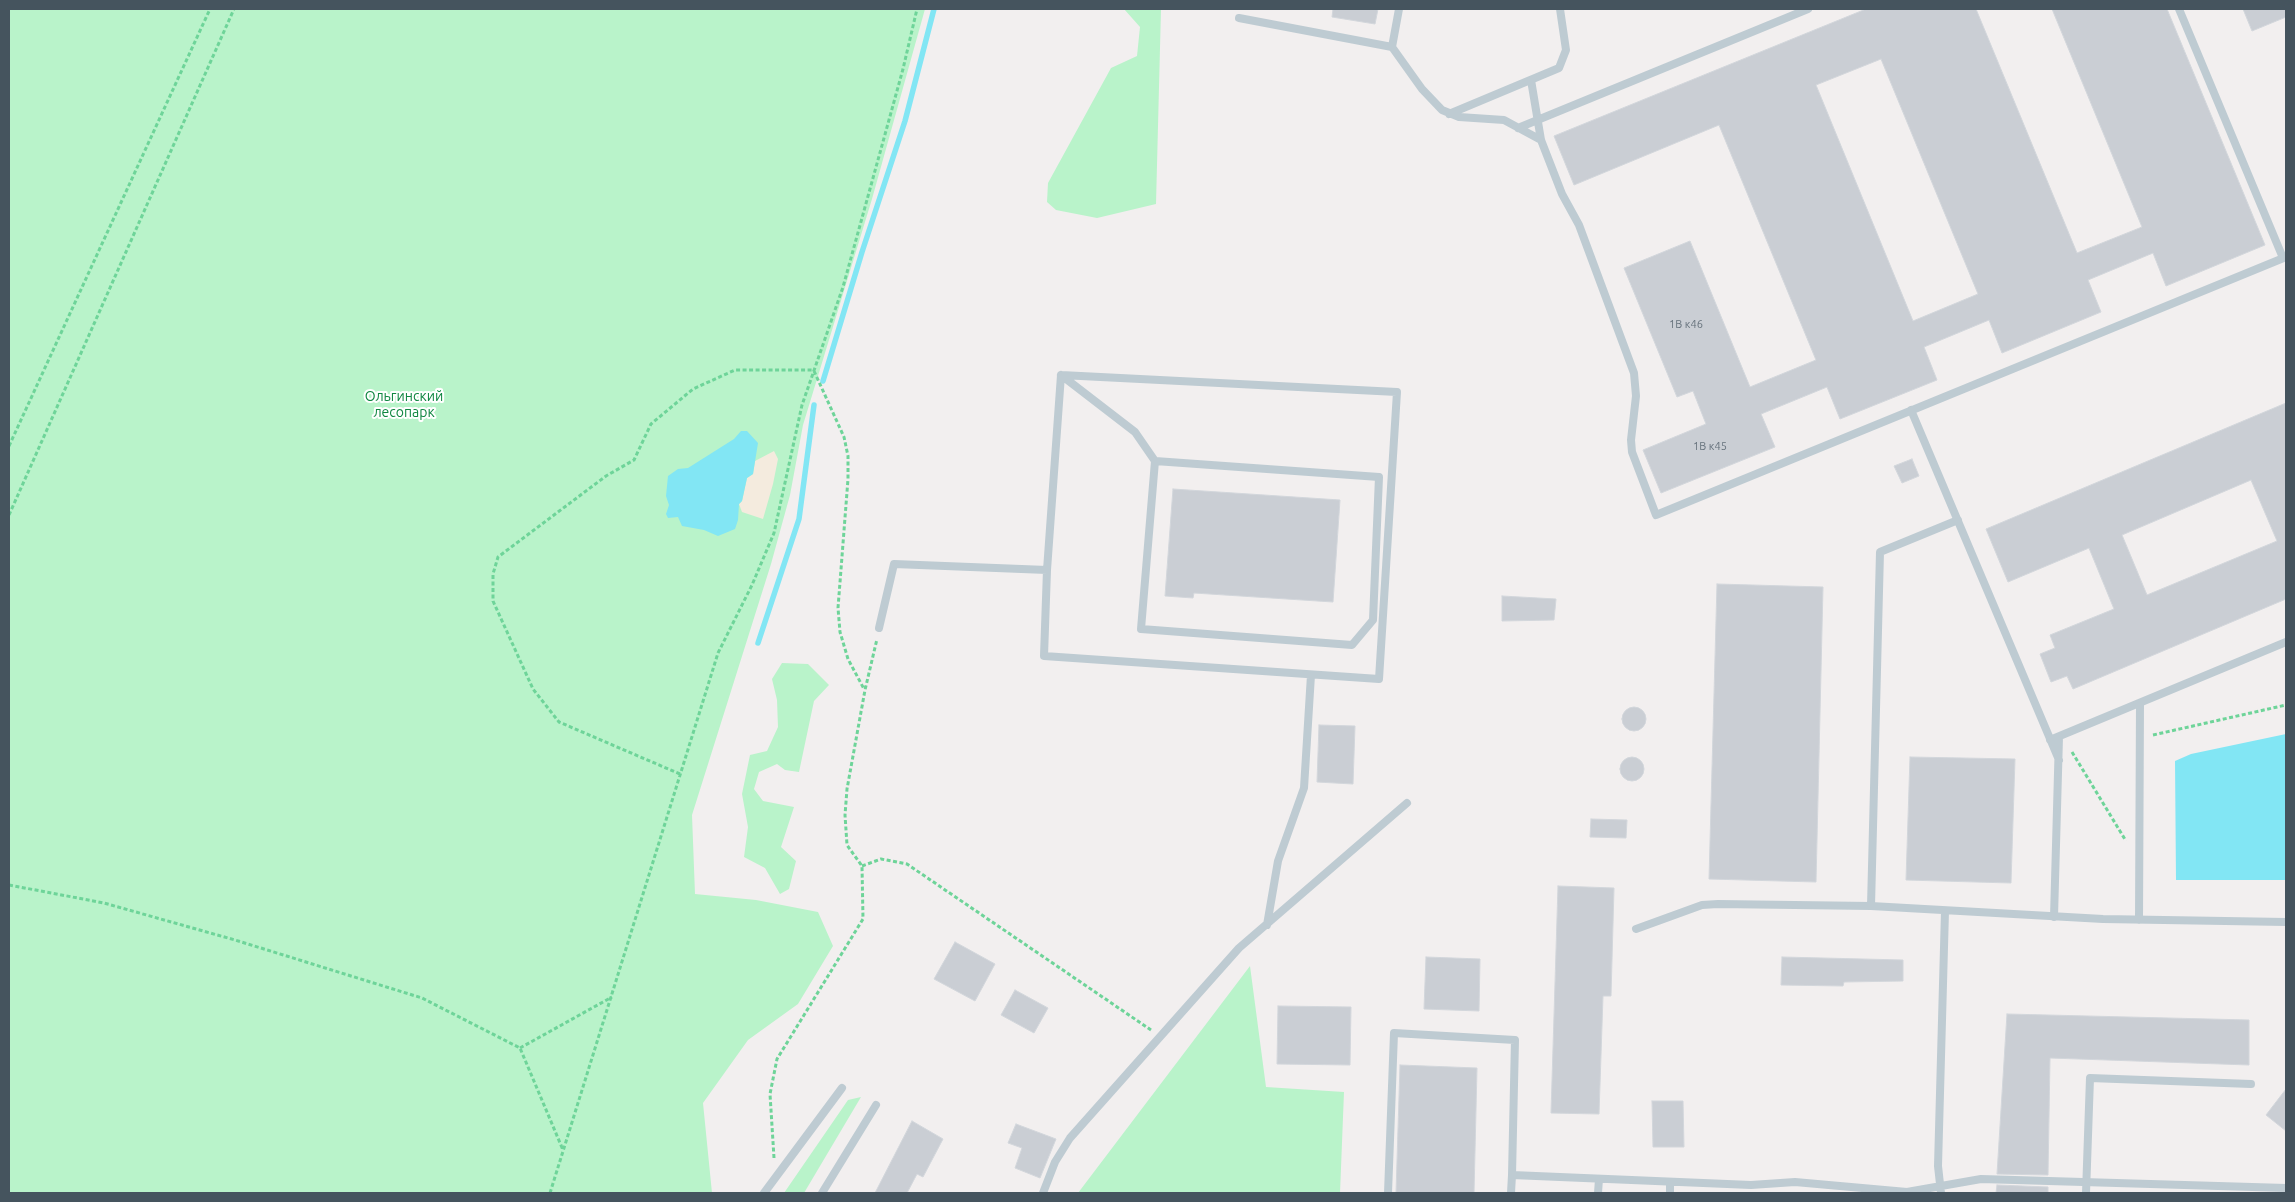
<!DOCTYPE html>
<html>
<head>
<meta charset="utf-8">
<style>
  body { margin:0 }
  #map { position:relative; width:2295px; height:1202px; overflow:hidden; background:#f2efef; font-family:Ubuntu,sans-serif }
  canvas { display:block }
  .frame { position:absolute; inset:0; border:10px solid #45545e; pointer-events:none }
</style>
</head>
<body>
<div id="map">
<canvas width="2295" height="1202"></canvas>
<div class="frame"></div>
</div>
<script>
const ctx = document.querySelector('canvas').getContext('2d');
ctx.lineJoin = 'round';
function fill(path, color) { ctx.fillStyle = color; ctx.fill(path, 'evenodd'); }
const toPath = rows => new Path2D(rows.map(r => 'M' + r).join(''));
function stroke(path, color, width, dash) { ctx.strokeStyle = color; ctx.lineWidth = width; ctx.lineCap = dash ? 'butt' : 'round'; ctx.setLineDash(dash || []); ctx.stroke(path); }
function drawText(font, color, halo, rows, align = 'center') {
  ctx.font = font + ' Ubuntu,sans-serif'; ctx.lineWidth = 4; ctx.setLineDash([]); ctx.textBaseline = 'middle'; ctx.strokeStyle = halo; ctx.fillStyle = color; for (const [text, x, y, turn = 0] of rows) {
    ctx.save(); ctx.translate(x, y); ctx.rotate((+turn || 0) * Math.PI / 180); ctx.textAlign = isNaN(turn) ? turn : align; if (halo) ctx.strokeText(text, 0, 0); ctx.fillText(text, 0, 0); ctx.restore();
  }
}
fill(toPath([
  [9,9,925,9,872,199,803,425,790,495,771,564,692,815,695,894,756,900,818,912,833,946,798,1004,748,1040,703,1103,712,1193,9,1193],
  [1124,9,1161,9,1156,204,1097,218,1056,210,1047,202,1048,183,1111,68,1137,56,1140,27],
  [782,663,808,664,829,685,814,701,799,772,785,770,777,764,759,772,754,789,763,801,794,807,781,847,796,861,789,889,780,894,765,868,744,857,748,827,742,794,750,755,767,751,778,727,777,700,772,679],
  [1250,966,1266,1087,1344,1092,1340,1193,1078,1193],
  [861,1097,804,1193,784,1193,848,1100]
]), '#b9f3ca');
fill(toPath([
  [774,451,778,459,773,484,763,519,742,512,739,504,742,501,747,478,753,474,755,461]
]), '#f4ebde');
fill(toPath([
  [741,431,747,431,758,443,753,474,747,478,742,501,739,504,738,520,735,529,718,536,704,530,682,526,678,517,668,518,666,514,669,505,666,496,668,476,678,469,688,468,734,439],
  [2286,734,2286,880,2176,880,2175,761,2191,754]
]), '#82e6f4');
stroke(toPath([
  [823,381,862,252,905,121,934,9],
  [758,643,799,519,814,405]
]), '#82e6f4', 5.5);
const building = toPath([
  [1333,9,1378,9,1375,24,1332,17,1333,9],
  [1866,9,1976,9,2077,253,2142,227,2052,9,2167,9,2265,245,2166,286,2153,253,2088,280,2101,312,2002,353,1989,320,1924,347,1937,380,1840,419,1827,387,1761,414,1775,447,1661,493,1643,450,1706,424,1693,391,1677,397,1624,268,1690,241,1750,387,1816,360,1719,125,1574,185,1554,136,1866,9],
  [1881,59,1978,294,1913,321,1816,85,1881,59],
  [2243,9,2286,9,2286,17,2252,31,2243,9],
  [2286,403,2286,599,2073,689,2067,676,2051,682,2040,654,2055,648,2050,635,2114,609,2089,548,2008,582,1986,529,2286,403],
  [2251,480,2277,541,2147,595,2122,535,2251,480],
  [1912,459,1919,476,1902,483,1894,466,1912,459],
  [1173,489,1340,500,1333,602,1194,593,1193,598,1165,596,1173,489],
  [1717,584,1823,587,1816,882,1709,879,1717,584],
  [1502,596,1556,599,1554,620,1502,621,1502,596],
  '1622 719a12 12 0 1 1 24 0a12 12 0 1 1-24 0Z',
  [1319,725,1355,726,1353,784,1317,782,1319,725],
  '1620 769a12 12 0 1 1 24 0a12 12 0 1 1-24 0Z',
  [1910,757,2015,759,2011,883,1906,880,1910,757],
  [1591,819,1627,820,1626,838,1590,837,1591,819],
  [1558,886,1614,888,1611,996,1603,996,1599,1114,1551,1113,1558,886],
  [955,942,995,964,975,1001,934,979,955,942],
  [1426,957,1480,959,1479,1011,1424,1009,1426,957],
  [1782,957,1903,960,1903,981,1844,982,1843,986,1781,985,1782,957],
  [1015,990,1048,1008,1034,1033,1001,1015,1015,990],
  [1278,1006,1351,1007,1350,1065,1277,1064,1278,1006],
  [2007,1014,2249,1020,2249,1065,2050,1058,2048,1175,1997,1174,2007,1014],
  [1400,1065,1477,1068,1474,1193,1396,1193,1400,1065],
  [2286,1089,2286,1131,2266,1115,2286,1089],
  [1652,1101,1683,1101,1684,1147,1653,1147,1652,1101],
  [912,1121,943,1139,923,1177,917,1174,907,1193,875,1193,912,1121],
  [1016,1124,1056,1139,1040,1178,1015,1168,1022,1148,1008,1143,1016,1124],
  [1997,1185,2048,1187,2048,1193,1996,1193,1997,1185]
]);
fill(building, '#caced4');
stroke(building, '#d2d6db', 1);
stroke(toPath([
  [814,371,844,437,848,456,848,479,838,608,840,632,848,659,864,689],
  [9,446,210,9],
  [9,515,234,9],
  [2153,735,2286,705],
  [2072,752,2126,841],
  [680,774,559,722,533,689,493,601,493,574,498,557,606,476,634,460,651,424,693,389,735,370,813,370],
  [862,866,881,859,907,864,1151,1030],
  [9,885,104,903,235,940,422,998,520,1048,563,1150],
  [520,1048,612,997],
  [774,1158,770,1094,777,1059,863,919,862,866,847,845,845,815,847,789,865,690,877,639],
  [550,1193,718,653,752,585,774,533,802,405,843,287,903,69,917,9]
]), '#6ed499', 3, [4, 2.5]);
stroke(toPath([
  [2179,9,2283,258],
  [1239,18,1392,47,1399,9],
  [1392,47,1422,89,1442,110,1459,117,1504,120,1541,140],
  [1531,80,1541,140,1562,194,1579,225,1634,373,1636,396,1631,440,1632,452,1656,515,2286,257],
  [1449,114,1559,68,1566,50,1560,9],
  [1518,128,1808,9],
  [1061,375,1135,432,1155,461,1141,629,1352,645,1373,620,1379,477,1155,461],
  [1911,410,2059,760],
  [879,628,894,564,1047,570,1044,656,1379,679,1397,392,1061,375,1047,570],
  [2050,740,2286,642],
  [1871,906,1880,552,1958,520],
  [2054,917,2059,737],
  [2139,920,2140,703],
  [1267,925,1278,861,1304,788,1311,675],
  [1636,929,1702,905,1718,904,1871,906,2103,919,2286,922],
  [764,1193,842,1088],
  [822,1193,876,1105],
  [1043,1193,1055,1162,1070,1138,1239,948,1407,803],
  [1388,1193,1394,1033,1515,1040,1512,1175],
  [1511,1193,1512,1175,1751,1185,1795,1182,1907,1192,1981,1179,2286,1188],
  [1598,1193,1599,1179],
  [1670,1193,1670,1182],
  [1941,1193,1938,1166,1945,911],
  [2086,1193,2090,1078,2251,1084]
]), '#becbd2', 8);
drawText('11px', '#66727c', null, [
  ["1В к46",1686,324],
  ["1В к45",1710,446]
]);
drawText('14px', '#0f8640', '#fff', [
  ["Ольгинский",404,396],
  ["лесопарк",404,412]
]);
</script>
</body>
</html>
